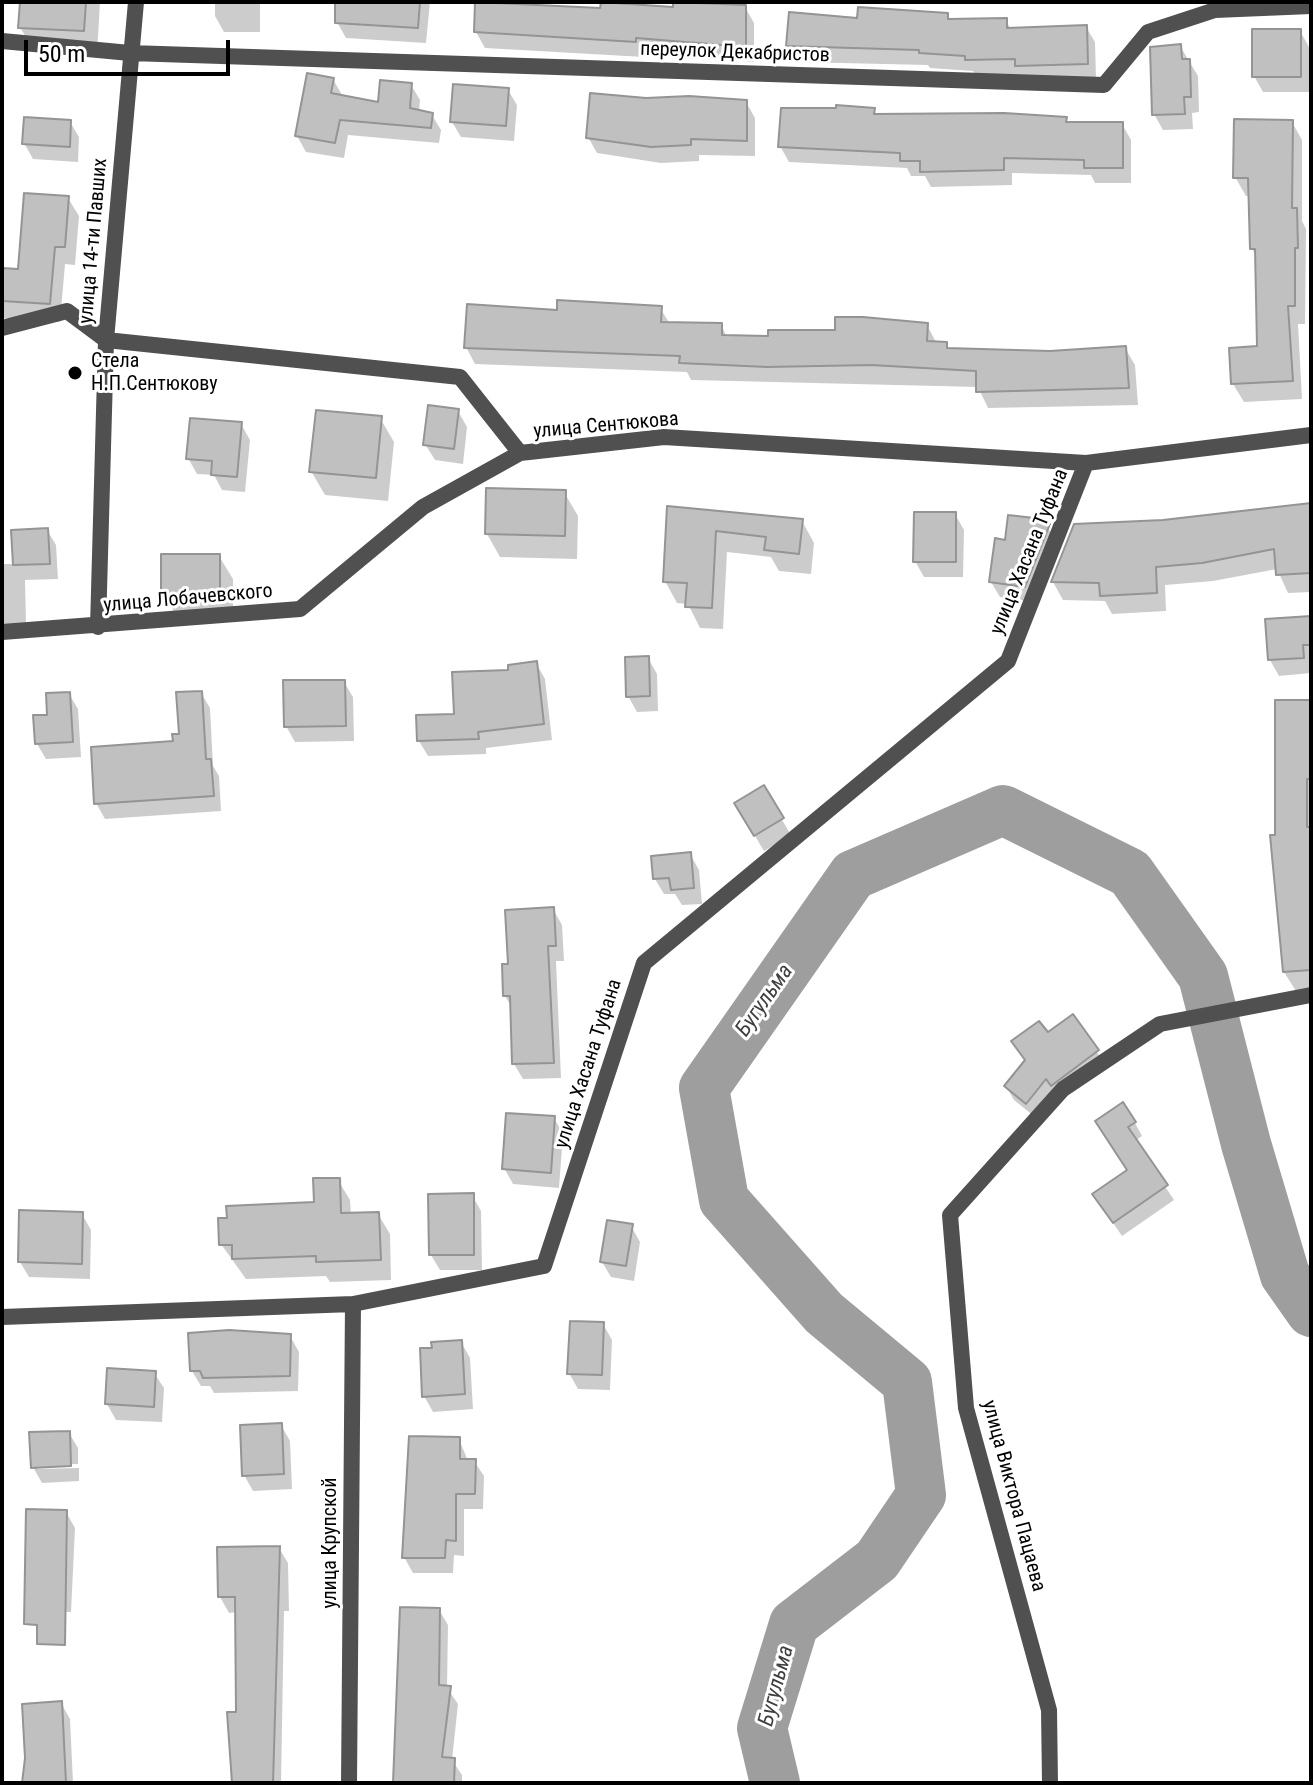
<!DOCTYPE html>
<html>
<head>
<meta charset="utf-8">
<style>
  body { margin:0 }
  #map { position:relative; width:1313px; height:1785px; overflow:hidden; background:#fff; font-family:"Roboto Condensed",sans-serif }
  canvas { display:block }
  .frame { position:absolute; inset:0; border:4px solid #000; pointer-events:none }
  .scale { position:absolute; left:24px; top:40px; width:206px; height:36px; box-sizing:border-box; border:4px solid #000; border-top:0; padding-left:10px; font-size:24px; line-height:28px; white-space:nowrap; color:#000; -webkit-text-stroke:6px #fff; paint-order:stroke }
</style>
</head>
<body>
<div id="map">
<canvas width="1313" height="1785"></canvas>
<div class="frame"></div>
<div class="scale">50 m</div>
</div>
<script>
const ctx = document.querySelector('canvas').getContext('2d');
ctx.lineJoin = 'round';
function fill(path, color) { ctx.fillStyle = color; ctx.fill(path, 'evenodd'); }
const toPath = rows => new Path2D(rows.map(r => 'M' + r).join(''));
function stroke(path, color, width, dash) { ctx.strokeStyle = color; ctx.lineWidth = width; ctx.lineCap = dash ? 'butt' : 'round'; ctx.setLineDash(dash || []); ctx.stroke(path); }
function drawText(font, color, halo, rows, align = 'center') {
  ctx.font = font + ' "Roboto Condensed",sans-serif'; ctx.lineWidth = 6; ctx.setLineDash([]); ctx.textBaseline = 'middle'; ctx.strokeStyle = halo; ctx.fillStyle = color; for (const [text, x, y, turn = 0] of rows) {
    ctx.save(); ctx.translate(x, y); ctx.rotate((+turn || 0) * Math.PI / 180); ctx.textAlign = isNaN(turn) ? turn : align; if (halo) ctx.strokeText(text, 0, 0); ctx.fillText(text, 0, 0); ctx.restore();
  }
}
fill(toPath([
  [22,2,100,2,97,54,34,51,20,27],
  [215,2,260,2,260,32,224,32,215,16],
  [337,2,430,2,426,43,346,38,337,22],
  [477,2,602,10,745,7,754,23,754,62,644,53,644,57,485,48,476,32],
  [947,15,951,21,1006,20,1011,30,1086,27,1095,42,1096,79,976,75,973,71,930,68,928,65,797,62,788,46,859,21],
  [1300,31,1309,47,1309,92,1263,92,1254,76],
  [1180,46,1198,76,1199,112,1192,113,1193,129,1163,130,1154,114],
  [333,79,342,95,380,105,411,85,420,100,419,112,432,115,441,130,439,143,348,135,344,158,306,152,297,136],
  [508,90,517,105,514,141,461,137,452,122],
  [646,100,746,102,755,118,755,156,699,155,699,161,661,163,597,153,588,137],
  [874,110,877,116,1065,119,1068,124,1122,124,1131,140,1131,183,1095,183,1091,175,1012,173,1012,185,931,187,925,176,911,176,907,168,789,162,780,146],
  [70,122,79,137,78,162,33,159,24,143],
  [1292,122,1302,140,1302,221,1306,229,1305,324,1298,324,1302,399,1244,402,1233,384,1259,348,1257,257,1252,249,1251,196,1246,196,1235,177],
  [68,198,79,216,75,265,65,264,60,322,2,318,2,270,20,271],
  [660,308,670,324,721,325,727,337,770,338,927,325,937,344,946,344,949,350,1050,353,1125,348,1135,365,1138,405,988,408,978,387,691,380,687,372,475,364,466,347,559,312],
  [458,411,467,427,463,464,435,460,425,444],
  [380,418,394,442,388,501,325,495,311,471],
  [241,424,250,440,245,492,222,490,214,475,197,474,188,458],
  [564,492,578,516,577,559,500,557,487,534],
  [1311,506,1311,592,1288,593,1277,569,1213,581,1165,585,1166,611,1112,614,1105,601,1063,600,1053,582,1075,526,1163,522],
  [669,508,802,521,814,543,811,574,779,571,771,557,727,552,723,629,700,628,688,604,677,603,665,581],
  [955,514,964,530,963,577,924,577,915,561],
  [1042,521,1058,541,1034,602,1000,597,991,582,1007,542],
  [47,530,56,545,58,579,25,580,26,625,2,625,2,564,15,564],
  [219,556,233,579,233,617,177,617,163,593],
  [1311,618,1311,673,1279,676,1270,660],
  [648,658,657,674,658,711,637,712,628,696],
  [536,663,545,679,552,740,486,748,486,754,428,756,419,741,510,672],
  [344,682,353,697,354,741,295,742,286,726],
  [201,693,210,708,213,766,219,776,221,811,105,819,96,803,175,743],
  [69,694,78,709,81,757,46,759,37,744,49,716],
  [1311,702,1311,990,1296,991,1284,972,1277,837],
  [763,788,791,835,764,851,736,804],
  [690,854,699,870,702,904,682,905,675,894,664,894,655,879],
  [553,909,562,925,564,961,556,961,561,1078,523,1079,514,1064,513,1009,505,996],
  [1072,1017,1106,1065,1035,1117,1014,1100,1006,1086,1047,1035],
  [554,1118,563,1134,559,1188,513,1184,504,1168],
  [1135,1123,1142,1136,1135,1141,1174,1200,1122,1236,1103,1208,1129,1171,1105,1135],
  [2,1178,2,1179,3,1231,2,1231],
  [338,1180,350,1200,351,1215,378,1214,390,1234,391,1280,330,1282,326,1276,246,1279,221,1244,316,1204],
  [472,1195,481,1211,482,1270,440,1270,431,1255],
  [82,1214,91,1230,90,1279,29,1277,20,1262],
  [631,1226,640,1242,634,1281,611,1277,602,1262],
  [603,1324,612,1340,610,1390,578,1389,569,1373],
  [290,1336,299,1352,298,1391,214,1393,210,1386,201,1386,192,1371],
  [461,1342,470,1358,473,1409,433,1412,424,1396],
  [154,1373,164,1388,162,1422,116,1420,107,1404],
  [281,1425,290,1441,292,1489,253,1491,244,1475],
  [69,1433,78,1448,78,1464,38,1465,38,1469,79,1468,79,1481,42,1483,33,1467],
  [459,1439,468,1461,474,1461,484,1476,483,1509,464,1509,464,1556,454,1555,453,1573,413,1573,404,1557],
  [66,1512,75,1528,71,1612,36,1611],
  [279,1548,288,1563,289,1611,284,1611,281,1783,234,1783,229,1714,238,1714,237,1612,229,1613,220,1597],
  [439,1610,448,1625,447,1688,458,1704,452,1760,462,1775,462,1783,395,1783],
  [61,1703,70,1719,73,1783,24,1783,24,1705]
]), '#0003');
stroke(toPath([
  [775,1783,762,1728,794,1624,877,1560,921,1495,907,1382,824,1313,724,1200,704,1088,853,875,1003,810,1130,873,1203,976,1246,1144,1285,1275,1311,1312]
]), '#9e9e9e', 50);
const building = toPath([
  [20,2,86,2,84,31,18,28,20,2],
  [335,2,420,2,418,28,335,23,335,2],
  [475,2,600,8,601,2,673,7,673,2,746,5,746,47,636,38,636,42,474,32,475,2],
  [858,7,948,13,948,19,1007,18,1007,28,1087,25,1088,64,1015,66,1015,59,965,60,965,56,919,53,919,50,786,46,789,12,857,18,858,7],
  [1252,29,1301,29,1301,77,1252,77,1252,29],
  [1181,44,1182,59,1190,59,1191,97,1184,97,1185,114,1152,115,1150,47,1181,44],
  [307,73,334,78,331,93,378,102,380,80,412,83,410,108,433,113,431,128,340,120,335,143,295,136,307,73],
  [453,84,509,88,506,126,450,122,453,84],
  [590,93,646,98,689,96,747,100,747,141,691,139,691,145,651,147,586,138,590,93],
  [836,105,875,108,874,114,1004,113,1067,117,1066,122,1123,122,1123,168,1084,168,1084,160,1004,158,1004,170,920,172,920,161,900,161,900,153,778,147,781,108,836,108,836,105],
  [24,117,71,120,70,147,22,144,24,117],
  [1234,119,1293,120,1292,208,1297,208,1298,248,1295,248,1295,306,1288,306,1293,381,1231,384,1229,348,1257,346,1255,249,1250,249,1248,178,1233,178,1234,119],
  [24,193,69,196,65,247,55,247,50,304,2,301,2,268,18,269,24,193],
  [557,300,662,306,661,322,722,323,722,335,768,336,768,330,835,330,835,317,863,317,928,323,927,341,947,342,947,348,1050,351,1126,346,1129,388,976,392,976,371,871,365,767,367,679,363,680,356,464,348,467,304,557,310,557,300],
  [428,405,459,409,454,449,423,445,428,405],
  [316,410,382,416,376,478,309,472,316,410],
  [190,418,242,422,237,477,211,475,212,461,186,459,190,418],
  [486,488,566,490,565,536,485,534,486,488],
  [1311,503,1311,573,1276,575,1274,549,1202,563,1156,567,1157,593,1100,596,1099,583,1051,582,1074,524,1163,520,1311,503],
  [667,506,803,519,799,554,764,550,766,537,716,531,712,608,685,607,687,583,663,582,667,506],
  [914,512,956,512,956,562,913,562,914,512],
  [1008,515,1043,519,1043,524,1050,524,1025,587,989,582,995,538,1005,540,1008,515],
  [48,528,50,564,13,565,11,530,48,528],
  [161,554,220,554,220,594,161,594,161,554],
  [1311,616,1311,645,1303,645,1304,658,1268,660,1265,619,1311,616],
  [649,656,650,696,626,697,625,657,649,656],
  [537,661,544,724,478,732,479,739,417,741,416,715,454,714,452,672,508,670,508,665,537,661],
  [283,680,345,680,346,726,284,727,283,680],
  [202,691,206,759,211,759,214,796,94,804,91,747,173,741,172,734,179,734,176,692,202,691],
  [70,692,73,742,35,744,33,715,47,715,46,693,70,692],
  [1275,700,1311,700,1311,779,1307,779,1307,827,1311,827,1311,970,1283,972,1270,835,1275,835,1275,700],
  [764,785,784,818,754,836,734,803,764,785],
  [691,852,694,888,671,890,669,878,653,879,651,856,691,852],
  [554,907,556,946,548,946,554,1063,512,1064,510,996,503,996,502,964,508,964,505,910,554,907],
  [1073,1014,1099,1050,1051,1086,1046,1079,1026,1104,1004,1086,1025,1060,1011,1041,1039,1021,1048,1032,1073,1014],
  [1123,1102,1136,1122,1128,1127,1168,1185,1113,1223,1092,1194,1127,1170,1095,1121,1123,1102],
  [506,1113,555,1116,551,1173,502,1169,506,1113],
  [313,1178,340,1178,341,1213,379,1212,381,1260,316,1262,316,1256,232,1259,232,1245,219,1245,218,1218,227,1218,226,1206,314,1202,313,1178],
  [474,1193,474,1255,429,1255,428,1194,474,1193],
  [19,1210,83,1212,82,1264,18,1262,19,1210],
  [607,1220,633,1224,626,1266,600,1262,607,1220],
  [570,1321,604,1322,602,1375,567,1374,570,1321],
  [229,1330,291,1334,290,1376,203,1378,200,1371,190,1371,188,1333,229,1330],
  [462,1340,465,1394,422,1397,420,1348,432,1348,431,1342,462,1340],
  [107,1368,156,1371,154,1407,105,1404,107,1368],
  [282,1423,284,1474,242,1476,240,1425,282,1423],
  [70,1431,71,1466,31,1468,29,1432,70,1431],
  [409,1436,460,1437,460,1459,476,1459,475,1494,456,1494,456,1541,446,1540,445,1558,402,1558,409,1436],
  [26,1509,67,1510,65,1645,37,1644,37,1625,24,1624,26,1509],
  [280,1546,273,1783,232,1783,227,1712,236,1712,235,1597,218,1597,217,1547,280,1546],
  [400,1607,440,1608,439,1685,451,1686,442,1757,455,1758,454,1783,393,1783,400,1607],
  [62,1701,66,1783,22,1783,25,1758,22,1704,62,1701]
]);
fill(building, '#c0c0c0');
stroke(building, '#949494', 2);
stroke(toPath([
  [2,41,130,53,1104,85,1148,32,1215,10,1311,6],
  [2,328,67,311,106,340,460,377,520,453,664,437,1086,463,1311,435],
  [98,627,106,340,136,2],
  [2,632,300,609,423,507,520,453],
  [2,1317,353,1304,544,1266,644,963,1008,661,1086,463],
  [349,1783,353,1304],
  [1050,1783,1049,1710,966,1408,950,1215,1063,1089,1160,1024,1311,995]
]), '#505050', 16);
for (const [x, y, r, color] of [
  [75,373,8,"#000"]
]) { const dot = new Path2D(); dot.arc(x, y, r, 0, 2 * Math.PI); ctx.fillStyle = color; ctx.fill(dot); stroke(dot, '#fff', 3); }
drawText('20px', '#000', '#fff', [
  ["переулок Декабристов",735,53,2],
  ["улица 14-ти Павших",94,241,-85],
  ["улица Сентюкова",606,426,-5],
  ["улица Хасана Туфана",1030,552,-68],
  ["улица Лобачевского",188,599,-5],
  ["улица Хасана Туфана",589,1064,-72],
  ["улица Виктора Пацаева",1013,1496,75],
  ["улица Крупской",331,1543,-90]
]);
drawText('20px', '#000', '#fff', [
  ["Стела",91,362],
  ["Н.П.Сентюкову",91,385]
], 'left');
drawText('italic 22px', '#3f3f3f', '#fff', [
  ["Бугульма",765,1001,-55],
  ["Бугульма",777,1686,-75]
]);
</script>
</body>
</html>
